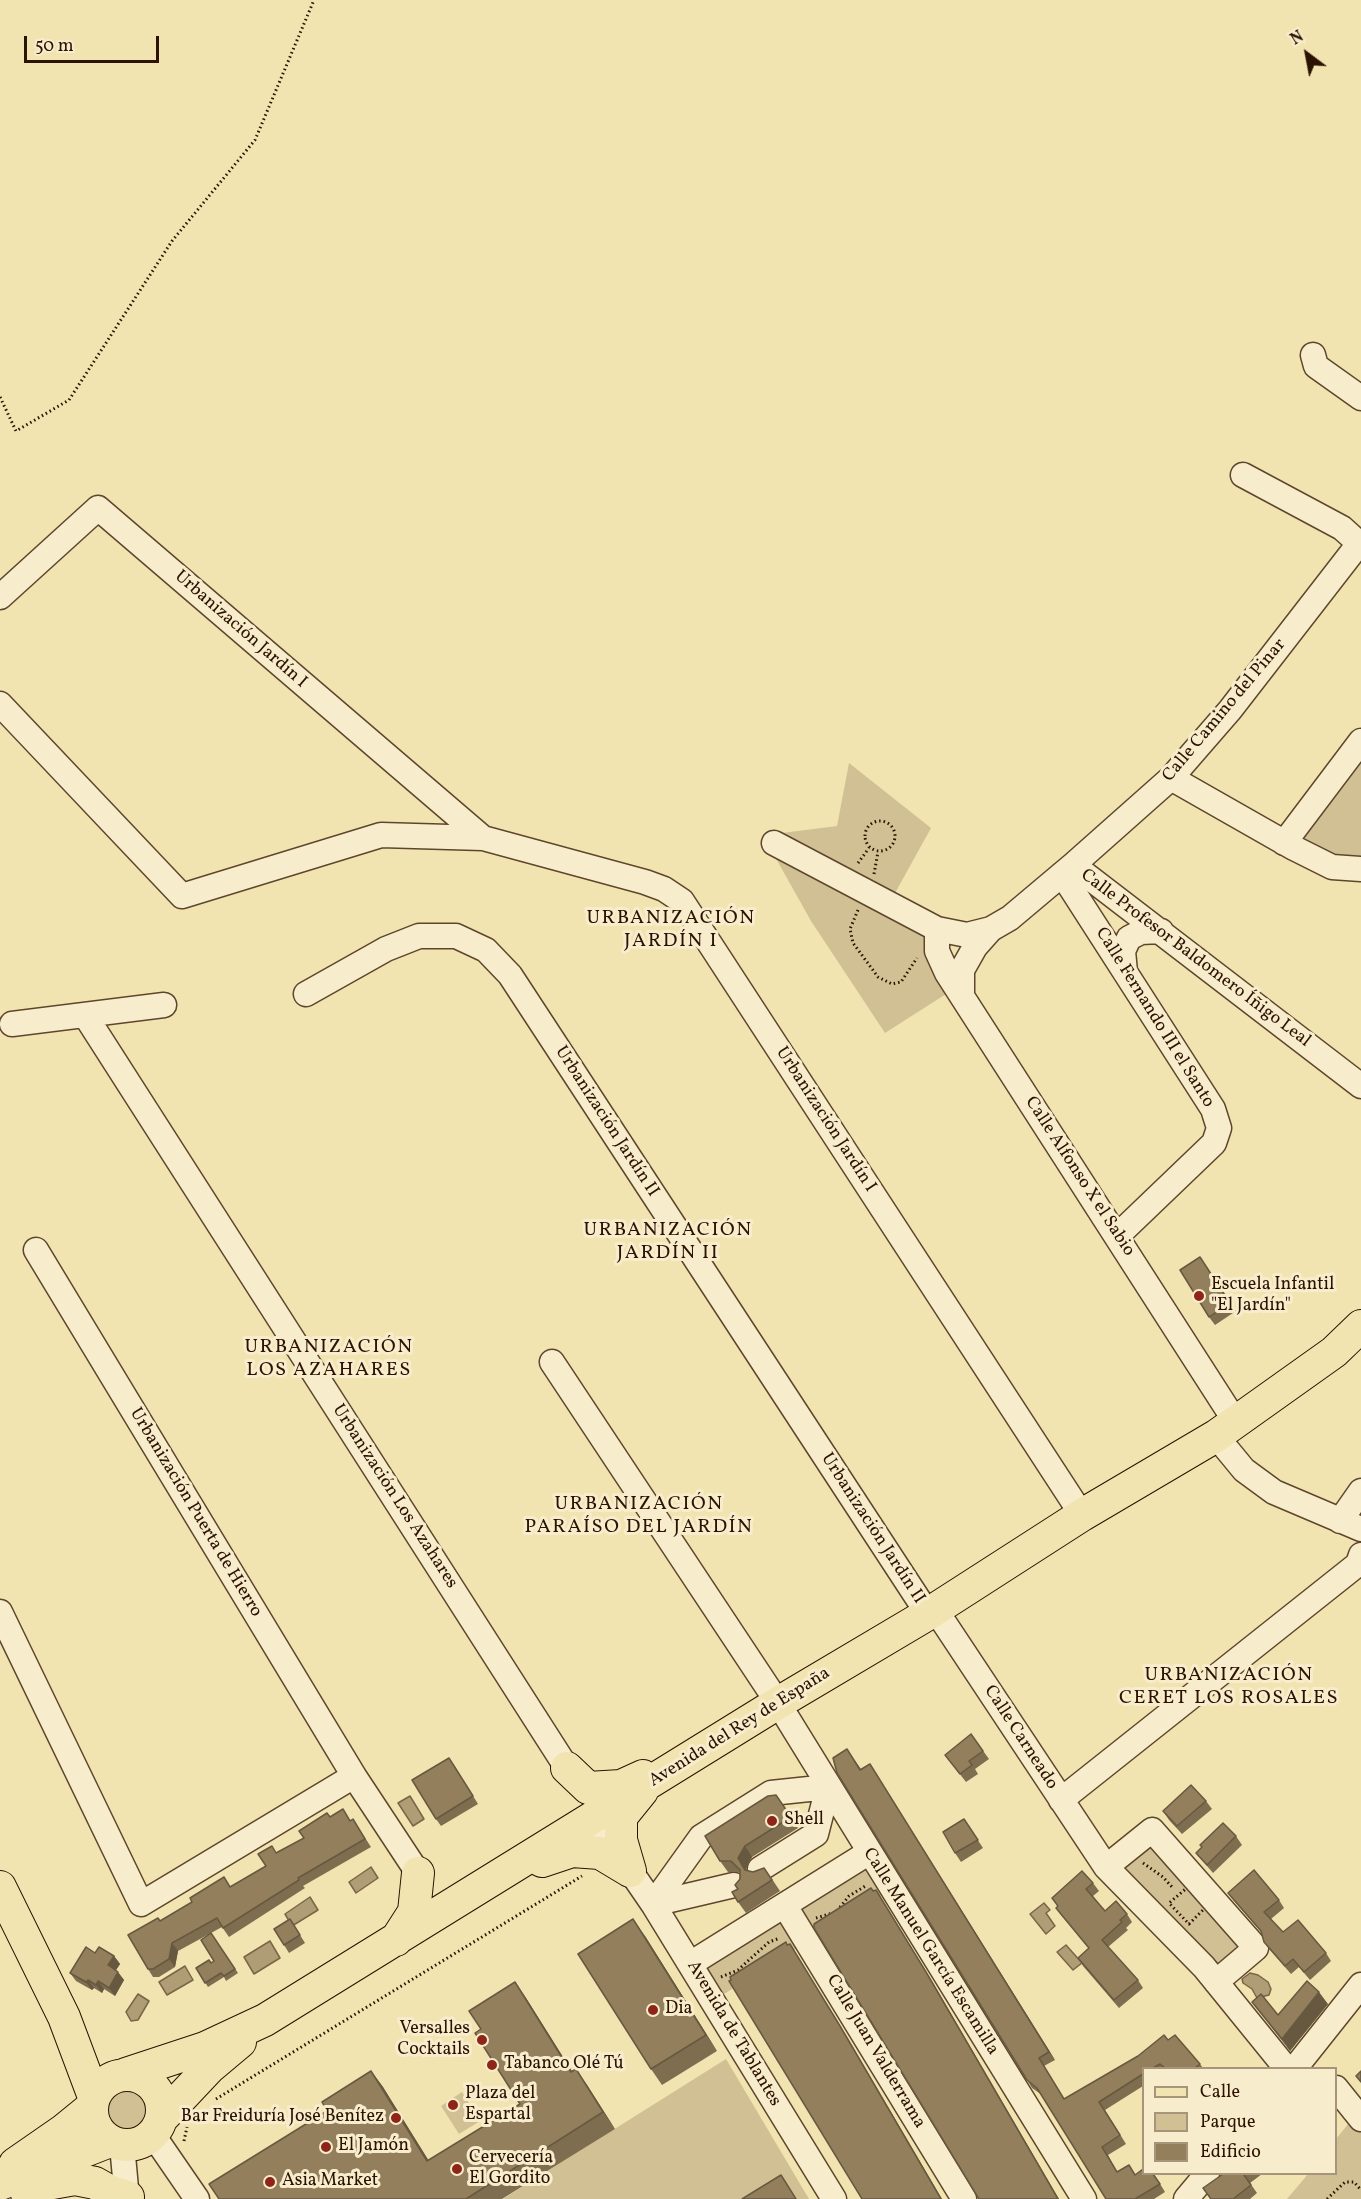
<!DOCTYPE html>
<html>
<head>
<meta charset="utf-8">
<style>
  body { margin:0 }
  #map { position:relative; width:1361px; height:2199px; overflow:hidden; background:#f2e4b1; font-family:Vollkorn,serif }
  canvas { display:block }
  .legend { position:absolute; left:1142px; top:2067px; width:195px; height:108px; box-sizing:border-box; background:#f7edcc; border:2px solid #a6957a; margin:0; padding:8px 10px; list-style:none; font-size:18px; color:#2c1200 }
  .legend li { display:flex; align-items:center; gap:12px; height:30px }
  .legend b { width:30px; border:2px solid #a6957a }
  .north { position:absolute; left:1277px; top:24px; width:60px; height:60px; -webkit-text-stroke:4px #f7edcc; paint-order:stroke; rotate:328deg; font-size:16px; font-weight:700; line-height:24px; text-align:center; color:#2c1200 }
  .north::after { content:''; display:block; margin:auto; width:21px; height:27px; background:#2c1200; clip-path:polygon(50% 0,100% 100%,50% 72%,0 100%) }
  .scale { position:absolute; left:24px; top:36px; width:135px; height:27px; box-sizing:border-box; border:3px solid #2c1200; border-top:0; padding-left:8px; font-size:18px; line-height:21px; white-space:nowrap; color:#2c1200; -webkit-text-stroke:4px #f7edcc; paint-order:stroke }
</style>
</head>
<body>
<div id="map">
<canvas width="1361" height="2199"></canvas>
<ul class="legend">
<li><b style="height:8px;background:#f2e4b1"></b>Calle</li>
<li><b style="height:16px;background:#d0c093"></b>Parque</li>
<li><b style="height:16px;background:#937f5c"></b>Edificio</li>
</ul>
<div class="north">N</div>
<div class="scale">50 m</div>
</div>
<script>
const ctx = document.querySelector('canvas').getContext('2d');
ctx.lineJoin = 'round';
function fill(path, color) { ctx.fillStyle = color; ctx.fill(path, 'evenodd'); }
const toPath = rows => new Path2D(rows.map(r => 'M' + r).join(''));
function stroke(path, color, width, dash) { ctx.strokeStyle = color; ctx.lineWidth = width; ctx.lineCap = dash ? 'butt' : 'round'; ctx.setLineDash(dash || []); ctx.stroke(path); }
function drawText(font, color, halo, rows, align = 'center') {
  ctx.font = font + ' Vollkorn,serif'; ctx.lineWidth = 6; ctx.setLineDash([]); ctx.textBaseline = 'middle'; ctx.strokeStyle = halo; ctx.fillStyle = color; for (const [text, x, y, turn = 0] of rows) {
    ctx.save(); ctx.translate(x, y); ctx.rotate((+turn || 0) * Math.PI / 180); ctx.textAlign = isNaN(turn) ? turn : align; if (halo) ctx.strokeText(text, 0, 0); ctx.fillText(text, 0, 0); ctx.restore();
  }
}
fill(toPath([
  [1361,741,1361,869,1294,848],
  [849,763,931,828,889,904,937,929,957,987,885,1033,811,921,774,855,774,843,782,833,837,826],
  [1152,1830,1256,1948,1216,1982,1106,1867],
  [868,1853,891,1889,713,2001,690,1964],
  [726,2059,809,2199,503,2199],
  '97 2109a29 29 0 1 1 58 0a29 29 0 1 1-58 0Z',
  [462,2092,480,2121,459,2134,441,2106],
  [1357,2113,1361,2119,1361,2199,1287,2199,1308,2174,1336,2174,1336,2139]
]), '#d0c093');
const water = toPath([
  [410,1796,424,1819,413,1826,398,1803,410,1796],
  [371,1867,378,1878,356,1893,349,1882,371,1867],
  [310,1897,318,1910,292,1926,285,1914,310,1897],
  [1044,1903,1050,1910,1046,1913,1055,1926,1046,1934,1030,1914,1044,1903],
  [270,1941,280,1958,254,1974,244,1957,270,1941],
  [1066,1945,1082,1963,1073,1970,1057,1952,1066,1945],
  [185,1966,193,1980,167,1995,159,1982,185,1966],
  [1250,1973,1258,1975,1268,1982,1271,1989,1269,1995,1257,1998,1252,1989,1243,1983,1242,1979,1250,1973],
  [138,1994,149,2001,138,2020,131,2021,126,2012,138,1994]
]);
fill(water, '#af9d75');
stroke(water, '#7b6546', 1.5);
const minor = toPath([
  [1313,355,1316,366,1361,398],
  [1243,475,1342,528,1361,545],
  [0,597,98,508,483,838],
  [0,704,182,896,381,835,483,838,645,882,664,889,682,901,1082,1515],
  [1171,778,1294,848,1332,867,1361,869],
  [774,843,937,929,967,935,991,929,1010,918,1073,865,1361,1086],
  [1284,843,1361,741],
  [1073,865,1171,778,1230,710,1361,541],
  [1062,874,1213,1109,1219,1128,1214,1143,1117,1236],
  [937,929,937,951,947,973,1235,1421],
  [1125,972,1123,951,1129,938,1141,932,1161,931],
  [306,994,386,949,419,936,456,936,486,950,510,975,928,1614],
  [962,995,962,970,975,947,991,929],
  [85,1015,567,1768],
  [12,1024,164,1005],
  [36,1250,354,1776,418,1873],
  [552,1362,778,1703,1084,2199],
  [1216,1436,1244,1470,1274,1492,1361,1529],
  [1340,1521,1361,1491],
  [935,1609,1106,1867,1204,1967,1286,2068],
  [0,1612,141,1904,354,1776],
  [1061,1800,1358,1564,1361,1555],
  [594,1818,653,1904,834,2199],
  [1106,1867,1152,1830,1256,1948,1216,1982],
  [653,1904,701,1837,771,1793,828,1787,816,1834,760,1869],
  [653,1904,734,1885],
  [785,1906,964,2199],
  [690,1964,868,1853],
  [1295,2068,1361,1985],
  [1336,2088,1361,2119],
  [153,2135,197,2199],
  [122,2145,127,2199],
  [1186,2199,1207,2174]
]);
const major = toPath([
  [567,1768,588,1788,621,1786,643,1776],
  [542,1861,572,1851,600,1853,630,1871],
  [630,1871,621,1840,621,1817,642,1791],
  [0,1887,64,2017,94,2097],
  [396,1940,414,1912,418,1873],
  [126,2074,205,2048,265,2020,778,1703,928,1614,1082,1515,1216,1436,1334,1352,1361,1326],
  '92 2110a35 35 0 1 1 70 0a35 35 0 1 1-70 0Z',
  [161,2119,209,2068,240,2042],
  [15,2164,64,2130,91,2108],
  [0,2184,110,2141],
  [27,2194,47,2184,75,2179,95,2183,111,2192,128,2197]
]);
stroke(minor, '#5e462c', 27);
stroke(major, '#2c1200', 34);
stroke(toPath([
  [0,397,16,431,69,400,172,241,255,140,314,0],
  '865 836a15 15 0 1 1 30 0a15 15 0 1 1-30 0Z',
  [858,863,869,848],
  [874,874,878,852],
  [858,910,850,929,853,943,878,977,892,984,901,982,917,958],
  [1143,1863,1163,1877,1172,1887],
  [1188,1887,1206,1907,1189,1924,1169,1903,1188,1887],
  [816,1918,836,1912,849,1896,867,1885],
  [721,1977,738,1970,769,1942,780,1938],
  [216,2099,582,1876],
  [184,2141,187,2127],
  [1327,2199,1345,2182,1354,2182,1361,2190]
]), '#2c1200', 3, [1.5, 3]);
stroke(minor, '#f7edcc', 24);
stroke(major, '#f2e4b1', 32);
fill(toPath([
  [1200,1257,1236,1311,1215,1325,1209,1317],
  [971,1734,989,1759,975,1769,978,1774,966,1782,945,1755],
  [847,1749,861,1769,875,1772,1055,2060,1044,2066,1064,2099,1168,2040,1200,2064,1203,2068,1143,2068,1143,2086,1105,2110,1126,2144,1108,2155,1117,2172,1135,2174,1154,2174,1165,2192,1154,2199,1106,2199,1042,2095,1032,2088,1027,2080],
  [454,1765,478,1804,441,1826,436,1819],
  [1206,1801,1212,1809,1182,1834,1169,1820,1163,1811],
  [784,1806,798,1828,752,1857,746,1869,747,1871,772,1879,780,1891,746,1913,738,1902,738,1889,740,1873,739,1872,728,1872,720,1861],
  [330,1817,351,1820,353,1819,371,1847,303,1886,305,1888,229,1937,222,1927,178,1951,175,1967,159,1977,153,1977,148,1969,160,1921,231,1887,266,1866,277,1852,304,1838],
  [964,1819,983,1848,961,1862,955,1853],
  [1236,1836,1242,1845,1213,1873,1196,1853,1202,1847,1200,1845],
  [1093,1883,1099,1891,1093,1896,1105,1911,1127,1914,1132,1922,1126,1928,1128,1930,1108,1947,1138,1980,1143,1988,1119,2008,1083,1966,1078,1958,1089,1949,1061,1915,1056,1908,1058,1906,1052,1898],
  [1228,1893,1279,1900,1284,1908,1271,1919,1283,1932,1326,1953,1331,1961,1310,1980,1299,1967,1291,1974,1270,1950,1264,1942,1262,1933,1234,1901],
  [290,1919,305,1943,289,1953,284,1945],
  [211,1933,238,1973,226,1981,224,1977,208,1987,196,1968,211,1963,214,1961],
  [645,1936,717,2051,662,2085,651,2069],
  [95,1953,114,1956,120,1964,116,1970,124,1980,115,1996,104,1989,102,1993,94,1988,92,1990,76,1981,70,1973],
  [515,1982,526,1998,572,2071,587,2085,615,2129,502,2199,219,2199,327,2111,371,2071,383,2087,428,2161,520,2104,481,2029],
  [1252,2002,1278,2015,1328,2004,1290,2051,1261,2014],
  [1223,2174,1262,2174,1250,2183,1257,2193,1250,2199,1211,2199]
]), '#7e6d4f');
fill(toPath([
  [870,1764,1055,2060,1049,2052],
  [745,1846,752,1857,746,1869,753,1881,738,1858],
  [876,1890,932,1981,1059,2199,1058,2199],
  [633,1919,645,1936,717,2051,706,2035],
  [172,1943,178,1951,175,1967,169,1959],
  [790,1944,846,2035,942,2199,941,2199],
  [114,1956,120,1964,114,1973,108,1965],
  [118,1972,124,1980,115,1996,109,1988],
  [88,1980,94,1988,92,1990,86,1982],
  [98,1981,104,1989,102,1993,96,1985],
  [515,1982,526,1998,582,2088,571,2072],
  [1319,1992,1328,2004,1290,2051,1282,2039],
  [576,2069,587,2085,615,2129,603,2112],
  [371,2071,383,2087,439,2177,427,2161]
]), '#675940');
const building = toPath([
  [1200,1257,1230,1303,1209,1317,1180,1270,1200,1257],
  [971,1734,983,1751,969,1761,972,1765,960,1774,945,1755,971,1734],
  [847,1749,860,1770,870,1764,1049,2052,1039,2058,1064,2099,1138,2056,1164,2035,1168,2040,1175,2035,1200,2064,1195,2068,1165,2068,1160,2064,1153,2068,1143,2068,1143,2074,1099,2102,1120,2135,1102,2147,1117,2172,1129,2165,1135,2175,1143,2169,1143,2174,1153,2174,1160,2184,1135,2199,1106,2199,1037,2088,1027,2080,837,1773,833,1758,847,1749],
  [449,1758,473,1796,436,1819,412,1780,449,1758],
  [1191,1785,1206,1801,1177,1826,1163,1811,1191,1785],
  [776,1795,791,1817,745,1846,738,1858,745,1870,753,1872,764,1868,772,1880,738,1902,732,1892,738,1889,735,1885,740,1879,740,1870,731,1861,720,1861,705,1836,768,1796,776,1795],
  [343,1809,350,1821,353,1819,365,1839,298,1878,299,1880,223,1928,217,1918,172,1943,169,1959,153,1969,148,1969,128,1935,158,1918,160,1921,192,1902,190,1898,224,1877,230,1887,266,1866,258,1854,272,1846,276,1853,304,1838,299,1831,327,1813,330,1817,343,1809],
  [964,1819,978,1840,955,1853,943,1832,964,1819],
  [1223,1823,1236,1836,1207,1865,1196,1853,1202,1847,1200,1845,1223,1823],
  [1254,1870,1279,1900,1264,1912,1283,1932,1298,1920,1326,1953,1304,1972,1293,1959,1285,1966,1264,1942,1261,1931,1228,1893,1254,1870],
  [1082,1871,1093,1883,1086,1889,1105,1911,1116,1901,1127,1914,1120,1920,1122,1922,1102,1940,1138,1980,1114,2000,1078,1958,1089,1948,1056,1908,1058,1906,1052,1898,1082,1871],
  [871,1888,873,1891,876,1890,926,1972,1058,2199,979,2199,814,1928,814,1924,871,1888],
  [290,1919,300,1935,284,1945,274,1929,290,1919],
  [633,1919,706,2035,651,2069,578,1954,633,1919],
  [211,1933,235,1969,224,1976,221,1973,205,1983,196,1968,209,1960,211,1963,214,1961,201,1940,211,1933],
  [786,1942,787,1945,790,1944,840,2026,941,2199,862,2199,729,1981,731,1980,730,1977,786,1942],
  [86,1947,95,1953,99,1947,114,1956,108,1965,118,1972,109,1988,98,1981,96,1985,88,1980,86,1982,70,1973,86,1947],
  [1307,1981,1319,1992,1282,2039,1252,2002,1261,1994,1278,2015,1307,1981],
  [515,1982,571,2072,576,2069,603,2112,466,2199,219,2199,209,2184,327,2111,322,2102,371,2071,427,2161,520,2104,475,2033,481,2029,469,2011,515,1982],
  [1361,2071,1361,2082,1356,2076,1361,2071],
  [1223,2174,1245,2174,1244,2175,1251,2185,1233,2199,1211,2199,1203,2188,1223,2174],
  [781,2175,796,2199,742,2199,781,2175]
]);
fill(building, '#937f5c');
stroke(building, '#675940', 1.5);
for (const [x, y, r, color] of [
  [1199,1296,6,"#8f2418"],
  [772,1821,6,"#8f2418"],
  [653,2010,6,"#8f2418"],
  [482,2040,6,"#8f2418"],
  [492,2065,6,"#8f2418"],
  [453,2105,6,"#8f2418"],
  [396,2118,6,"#8f2418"],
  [326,2147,6,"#8f2418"],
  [457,2169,6,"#8f2418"],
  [270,2182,6,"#8f2418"]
]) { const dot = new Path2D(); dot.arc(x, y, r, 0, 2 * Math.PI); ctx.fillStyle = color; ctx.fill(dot); stroke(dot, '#f7edcc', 2); }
drawText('18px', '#2c1200', '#f7edcc', [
  ["Urbanización Jardín I",240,630,41],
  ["Calle Camino del Pinar",1225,711,-50],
  ["Calle Profesor Baldomero Íñigo Leal",1195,959,37],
  ["Calle Fernando III el Santo",1154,1018,58],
  ["Urbanización Jardín I",825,1120,57],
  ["Urbanización Jardín II",606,1122,57],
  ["Calle Alfonso X el Sabio",1079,1177,57],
  ["Urbanización Los Azahares",394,1497,57],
  ["Urbanización Puerta de Hierro",195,1513,59],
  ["Urbanización Jardín II",872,1529,57],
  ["Avenida del Rey de España",740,1728,-32],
  ["Calle Carneado",1020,1738,57],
  ["Calle Manuel García Escamilla",930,1952,58],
  ["Avenida de Tablantes",733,2034,59],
  ["Calle Juan Valderrama",875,2052,59]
]);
drawText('18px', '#2c1200', '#f7edcc', [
  ["Escuela Infantil",1211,1286],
  ["\"El Jardín\"",1211,1307],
  ["Shell",784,1821],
  ["Dia",665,2010],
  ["Versalles",470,2030,"right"],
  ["Cocktails",470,2051,"right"],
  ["Tabanco Olé Tú",504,2065],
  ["Plaza del",465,2095],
  ["Espartal",465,2116],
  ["Bar Freiduría José Benítez",384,2118,"right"],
  ["El Jamón",338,2147],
  ["Cervecería",469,2159],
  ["El Gordito",469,2180],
  ["Asia Market",282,2182]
], 'left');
ctx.letterSpacing = '1.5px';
drawText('20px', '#2c1200', '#f7edcc', [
  ["URBANIZACIÓN",671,919],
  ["JARDÍN I",671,942],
  ["URBANIZACIÓN",668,1231],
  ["JARDÍN II",668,1254],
  ["URBANIZACIÓN",329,1348],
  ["LOS AZAHARES",329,1371],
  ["URBANIZACIÓN",639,1505],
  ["PARAÍSO DEL JARDÍN",639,1528],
  ["URBANIZACIÓN",1229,1676],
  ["CERET LOS ROSALES",1229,1699]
]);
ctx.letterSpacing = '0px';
</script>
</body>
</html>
